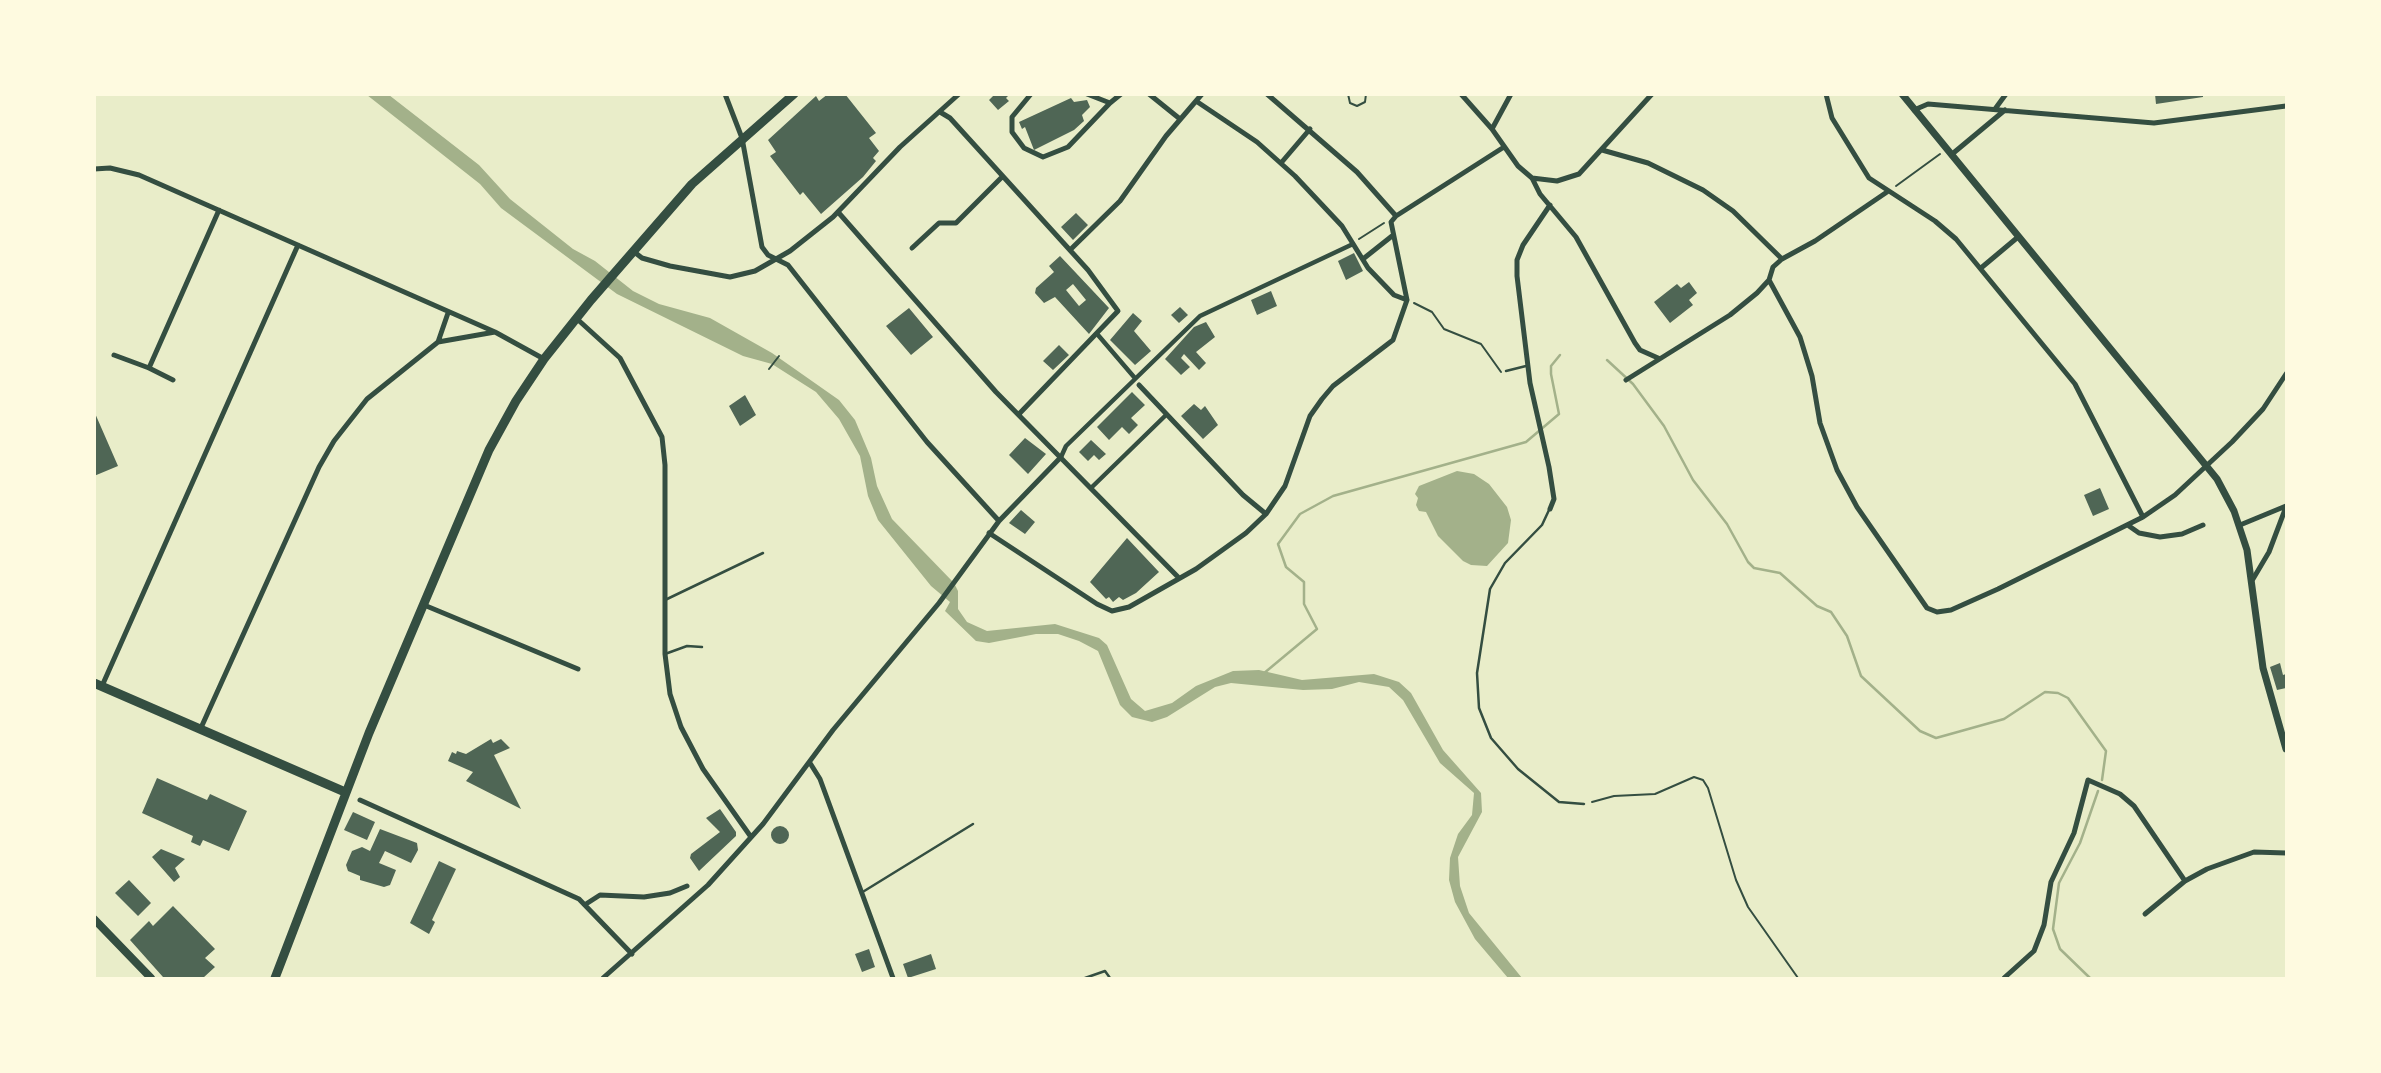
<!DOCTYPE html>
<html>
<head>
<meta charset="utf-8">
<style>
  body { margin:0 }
  #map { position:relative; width:2381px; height:1073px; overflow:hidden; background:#e9edc9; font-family:"Public Sans",sans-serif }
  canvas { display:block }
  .frame { position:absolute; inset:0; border:96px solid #fefae0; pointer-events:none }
</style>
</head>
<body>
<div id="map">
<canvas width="2381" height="1073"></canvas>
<div class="frame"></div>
</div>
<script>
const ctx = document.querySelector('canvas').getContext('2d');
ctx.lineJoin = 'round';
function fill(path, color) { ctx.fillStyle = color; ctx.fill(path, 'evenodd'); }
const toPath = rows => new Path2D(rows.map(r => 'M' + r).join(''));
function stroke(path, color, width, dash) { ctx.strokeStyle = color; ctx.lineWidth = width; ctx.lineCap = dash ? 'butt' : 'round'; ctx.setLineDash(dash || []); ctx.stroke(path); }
fill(toPath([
  [367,95,389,95,479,165,510,199,573,249,595,261,633,291,659,304,710,318,772,353,839,400,855,420,871,458,877,486,892,519,954,583,958,591,958,609,967,622,987,631,1055,624,1099,638,1107,645,1131,699,1145,711,1172,703,1196,686,1233,671,1259,670,1302,680,1374,674,1399,682,1411,693,1443,750,1481,793,1482,812,1458,857,1460,886,1469,913,1522,978,1508,978,1475,939,1455,902,1449,880,1450,858,1458,834,1472,815,1474,793,1440,763,1403,700,1389,687,1359,682,1332,689,1303,690,1231,683,1215,687,1167,717,1152,722,1132,717,1120,705,1098,651,1079,641,1058,634,1036,634,989,643,976,641,945,611,950,602,931,586,878,520,868,496,860,456,839,419,816,392,772,364,743,356,617,294,501,208,480,184],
  [1457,471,1474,474,1489,484,1507,507,1511,520,1508,543,1487,566,1471,565,1463,561,1438,536,1426,512,1419,511,1416,505,1418,498,1415,494,1419,486]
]), '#a3b18a');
stroke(toPath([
  [1607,360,1633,384,1664,426,1693,480,1727,524,1748,562,1754,568,1780,573,1817,606,1831,612,1847,636,1861,676,1920,731,1936,738,1954,733,2004,719,2045,692,2058,693,2068,698,2106,751,2102,780],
  [1263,674,1317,629,1304,604,1304,582,1286,567,1278,544,1300,514,1333,496,1526,442,1559,414,1551,374,1551,366,1560,355],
  [2090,978,2060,949,2053,929,2059,883,2080,843,2098,791]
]), '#a3b18a', 2.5);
fill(toPath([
  [828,94,845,94,876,133,869,138,879,151,873,158,876,161,863,177,821,214,803,192,800,195,770,156,776,152,768,140,816,96,819,101],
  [995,94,1010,94,1006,98,1009,101,998,110,989,100],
  [2155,94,2203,94,2203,97,2156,104],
  [1071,98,1074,102,1087,100,1090,107,1082,115,1084,121,1074,130,1034,150,1025,127,1022,129,1019,122],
  [1076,213,1088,225,1073,240,1061,227],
  [1354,253,1363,271,1346,280,1338,261],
  [1060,256,1109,308,1089,334,1055,297,1044,303,1035,293,1036,288,1054,272,1049,266],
  [1073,284,1086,300,1079,306,1066,290],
  [1689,282,1697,293,1689,300,1693,305,1670,323,1654,302,1677,284,1681,288],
  [1271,291,1277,306,1257,315,1251,300],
  [1180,307,1188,315,1179,323,1171,315],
  [909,308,933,337,911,355,886,326],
  [1133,313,1142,321,1134,331,1151,351,1135,365,1110,340],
  [1206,322,1215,337,1196,352,1206,363,1199,370,1184,354,1181,358,1190,367,1181,375,1165,359,1194,327],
  [1059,345,1069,355,1053,370,1043,361],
  [1132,392,1145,405,1131,418,1138,425,1129,434,1122,427,1109,440,1097,427],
  [745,395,756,415,740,426,729,406],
  [1194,404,1201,410,1205,406,1218,425,1203,439,1181,416],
  [94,411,118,466,94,476],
  [1025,438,1046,454,1028,474,1009,455],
  [1091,440,1106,454,1099,460,1094,455,1088,461,1079,452],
  [2100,488,2109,509,2093,516,2084,495],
  [1021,510,1035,522,1025,534,1009,523],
  [1127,538,1159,572,1136,593,1123,600,1119,597,1113,602,1109,597,1106,599,1090,582],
  [2280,663,2283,675,2286,674,2286,688,2277,690,2270,667],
  [491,739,493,743,501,739,510,748,494,755,521,809,466,781,473,772,448,761,452,752,456,754,457,751,466,754],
  [157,778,207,800,210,794,247,811,229,851,203,840,200,846,191,842,193,836,142,813],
  [720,809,736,832,736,836,699,871,690,858,691,854,720,832,706,818],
  [353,812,375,822,367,840,344,830],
  '771 835a9 9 0 1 1 18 0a9 9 0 1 1-18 0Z',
  [380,829,417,843,418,850,411,863,385,851,379,863,396,870,390,885,384,887,360,880,360,876,348,871,346,865,352,851,362,847,370,851],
  [161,849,185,859,175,868,180,877,174,882,152,857],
  [439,861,456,869,432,920,435,922,429,934,410,923],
  [129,880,151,903,138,916,115,893],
  [173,906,215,949,205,958,215,967,203,978,163,977,130,940,149,921,153,926],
  [869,949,875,967,862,972,855,954],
  [931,954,936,969,908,978,903,964]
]), '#4f6655');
stroke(toPath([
  [1348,94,1350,103,1357,106,1365,102,1366,94],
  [1896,186,1940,154],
  [1359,239,1384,223],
  [1414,303,1432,312,1444,329,1481,344,1501,372],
  [769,369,779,356],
  [1592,802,1614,796,1655,794,1694,777,1703,780,1708,788,1736,880,1748,907,1798,978]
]), '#344e41', 2);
stroke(toPath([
  [1506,371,1526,366],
  [1549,510,1542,525,1505,563,1490,589,1477,673,1479,708,1491,738,1518,769,1559,802,1584,804],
  [665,600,763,553],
  [665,654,687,646,702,647],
  [861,893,973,824],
  [1085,978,1105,971,1110,978]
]), '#344e41', 2.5);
stroke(toPath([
  [1098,335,1134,377],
  [1061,457,1066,446,1200,316,1353,244],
  [1091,488,1166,415]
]), '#344e41', 4.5);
stroke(toPath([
  [725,94,742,138,762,247,768,255,788,265,927,442,999,521],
  [1031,94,1012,117,1012,132,1024,148,1043,157,1068,147,1110,103],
  [1087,94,1110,103,1121,94],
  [1149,94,1180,119],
  [1267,94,1357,172,1396,216],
  [1461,94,1492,129,1518,166,1532,178,1540,194,1576,237,1635,343,1640,350,1658,358],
  [1826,94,1832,118,1869,178,1935,221,1956,239,2075,384,2143,517],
  [1196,101,1257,142,1295,176,1342,226,1368,268,1394,295,1407,300],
  [1995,109,2006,94],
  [1914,110,1928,104,2154,123,2286,106],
  [940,112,950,118,1088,270,1118,311,1019,414],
  [1492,129,1511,94],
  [1602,150,1648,163,1703,190,1733,211,1782,259],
  [1951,155,2005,110],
  [1281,163,1310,129],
  [94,169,110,168,139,175,495,332,544,359],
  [1532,178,1557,181,1579,174,1652,94],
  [838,212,996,392,1179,578],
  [912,248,939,223,956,223,1002,177],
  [1070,250,1120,201,1166,136,1202,94],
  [633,251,642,258,670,266,730,277,755,271,790,251,833,217,900,147,959,94],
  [1363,259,1392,236],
  [1981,268,2018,237],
  [1769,280,1800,337,1812,376,1820,423,1837,470,1857,507,1918,595,1927,608,1937,612,1951,610,1998,589,2143,517,2175,495,2232,442,2263,409,2286,374],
  [576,318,620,358,662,437,665,465,665,654,670,694,681,727,703,769,751,837],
  [438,342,448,313],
  [114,355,149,368,219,210],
  [149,368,173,380],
  [1626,380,1730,315,1757,293,1769,280,1773,267,1782,259,1815,241,1887,192],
  [1139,385,1243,495,1266,514],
  [1550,509,1554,499,1549,467,1530,383,1517,276,1517,260,1523,245,1550,205],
  [2240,525,2286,506],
  [2129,526,2139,533,2160,537,2182,534,2203,525],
  [989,533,1097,604,1112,611,1129,607,1196,569,1246,533,1266,514,1285,486,1310,416,1322,399,1333,386,1393,340,1407,300,1391,222,1396,216,1504,147],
  [2253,579,2269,552,2286,507],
  [424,605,578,669],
  [102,686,298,245],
  [200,730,319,467,334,441,367,399,438,342,495,332],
  [810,763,820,779,893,978],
  [360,800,579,899,632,954],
  [586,904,600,895,644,897,670,893,687,886],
  [2145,914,2185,881,2207,869,2254,852,2286,853],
  [603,978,708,885,763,824,833,730,939,603,999,521,1061,457],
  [2004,978,2034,951,2044,925,2051,882,2074,833,2088,780,2120,794,2134,806,2185,881]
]), '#344e41', 5);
stroke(toPath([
  [1902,94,2217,479,2234,511,2247,550,2263,668,2286,749]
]), '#344e41', 7);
stroke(toPath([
  [94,919,151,978]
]), '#344e41', 8);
stroke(toPath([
  [94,683,345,792],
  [275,978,369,733,489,450,516,401,544,359,591,300,692,184,794,94]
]), '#344e41', 9);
</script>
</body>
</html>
